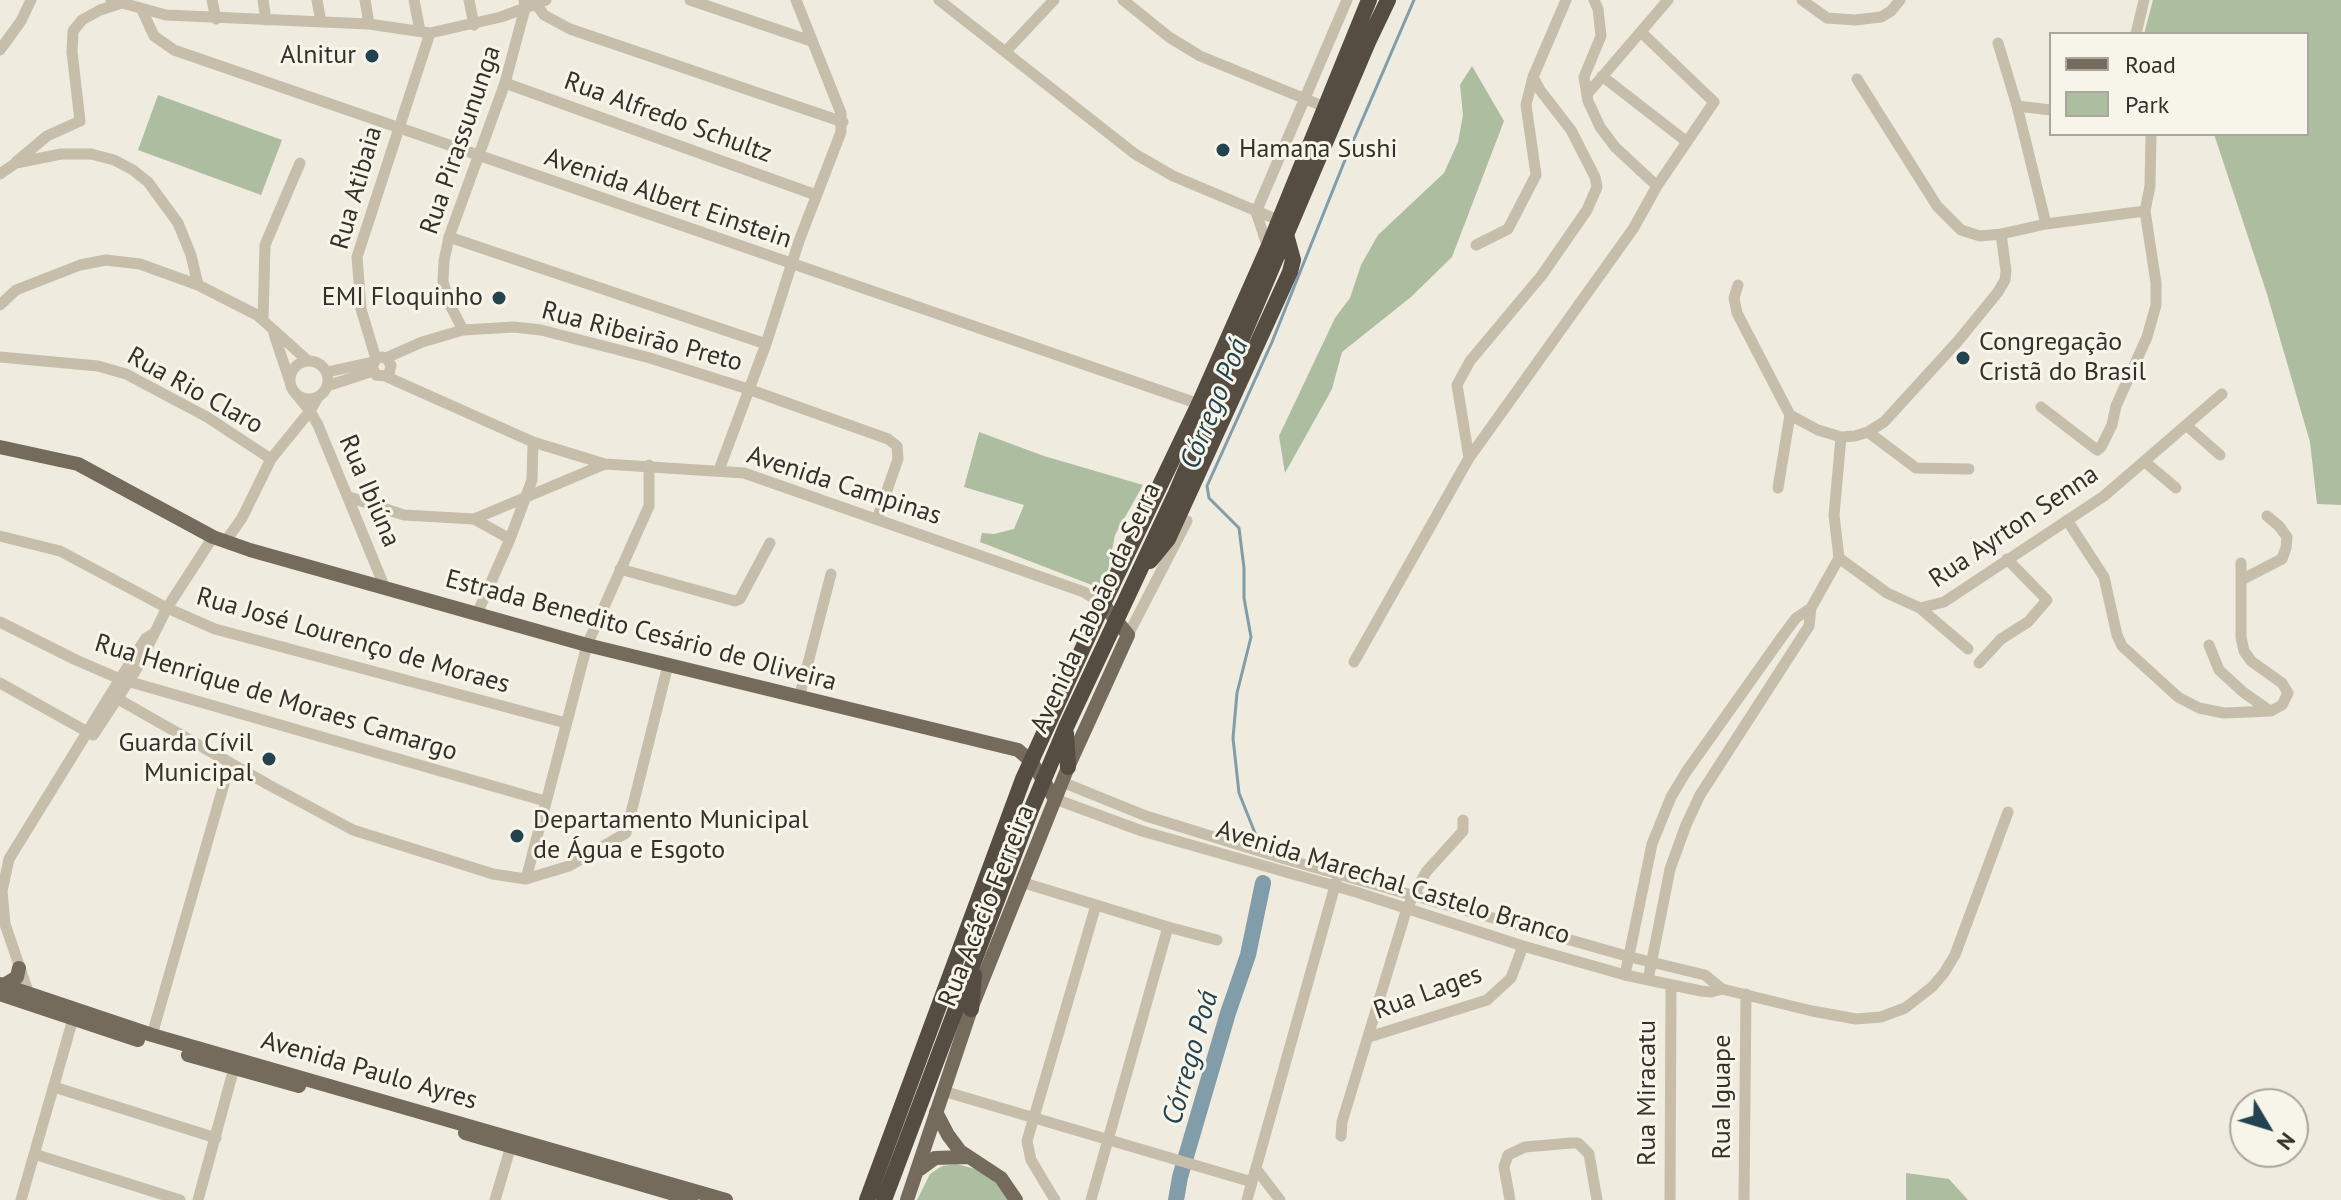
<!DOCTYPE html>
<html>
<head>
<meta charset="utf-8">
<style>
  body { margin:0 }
  #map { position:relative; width:2341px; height:1200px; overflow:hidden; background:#efebde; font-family:"PT Sans",sans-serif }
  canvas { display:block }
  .legend { position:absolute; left:2049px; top:32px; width:260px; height:104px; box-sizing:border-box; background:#f7f5ea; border:2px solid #a9a69d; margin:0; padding:10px 14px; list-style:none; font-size:24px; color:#353029 }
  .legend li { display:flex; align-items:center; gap:16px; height:40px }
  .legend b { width:40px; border:2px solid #a9a69d }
  .north { position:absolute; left:2229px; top:1088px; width:80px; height:80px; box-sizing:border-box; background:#f7f5ea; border:2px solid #a9a69d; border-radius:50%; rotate:128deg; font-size:22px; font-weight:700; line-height:32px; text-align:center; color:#353029 }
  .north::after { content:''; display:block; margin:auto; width:28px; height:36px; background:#244351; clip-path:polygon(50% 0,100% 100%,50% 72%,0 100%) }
</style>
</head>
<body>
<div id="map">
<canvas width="2341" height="1200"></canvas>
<ul class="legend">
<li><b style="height:10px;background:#756b5c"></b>Road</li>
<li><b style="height:22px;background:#acbda0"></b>Park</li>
</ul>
<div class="north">N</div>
</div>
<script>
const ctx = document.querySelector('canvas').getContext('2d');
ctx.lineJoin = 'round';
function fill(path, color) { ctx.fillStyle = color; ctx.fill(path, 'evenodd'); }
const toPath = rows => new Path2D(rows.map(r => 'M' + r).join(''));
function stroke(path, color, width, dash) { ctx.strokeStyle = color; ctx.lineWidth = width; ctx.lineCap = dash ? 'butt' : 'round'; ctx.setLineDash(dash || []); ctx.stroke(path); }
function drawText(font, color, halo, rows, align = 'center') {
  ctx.font = font + ' "PT Sans",sans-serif'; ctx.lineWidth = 6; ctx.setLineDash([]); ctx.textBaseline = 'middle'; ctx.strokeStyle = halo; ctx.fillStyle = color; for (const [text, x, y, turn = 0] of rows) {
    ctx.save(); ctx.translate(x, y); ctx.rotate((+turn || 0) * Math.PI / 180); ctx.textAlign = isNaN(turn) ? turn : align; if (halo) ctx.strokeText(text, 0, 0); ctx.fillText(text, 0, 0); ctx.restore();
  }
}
fill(toPath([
  [2153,0,2341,0,2341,505,2317,504,2310,442,2267,294,2214,134,2307,134,2307,34,2144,34],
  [1472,66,1504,121,1452,257,1411,297,1342,352,1332,389,1285,473,1279,436,1335,318,1350,298,1361,265,1378,235,1444,173,1458,142,1463,115,1460,85],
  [158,95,282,140,261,195,138,150],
  [979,432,1044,456,1143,485,1115,535,1108,570,1097,587,980,542,982,533,994,534,1014,529,1024,505,964,487],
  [957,1164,975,1169,987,1176,997,1184,1008,1200,917,1200,930,1174,942,1166],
  [1906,1173,1949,1179,1968,1200,1906,1200]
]), '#acbda0');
stroke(toPath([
  [1257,838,1239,793,1233,738,1237,693,1251,637,1244,598,1244,568,1239,528,1209,498,1207,486,1272,342,1345,160,1414,0]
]), '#809da9', 3);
stroke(toPath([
  [1176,1200,1180,1177,1228,1013,1248,955,1263,883]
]), '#809da9', 16);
stroke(toPath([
  [111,0,166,15,369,24,430,33,501,17,546,0],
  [212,0,216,19],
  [263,0,266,20],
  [317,0,321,22],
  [365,0,369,24],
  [414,0,420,31],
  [469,0,474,25],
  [690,0,811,41],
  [939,0,1135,154,1173,176,1278,220],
  [1123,0,1169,37,1200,56,1330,109],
  [1594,0,1598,9,1601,36,1584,77,1588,101,1600,127,1615,147,1657,186],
  [1802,0,1827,18,1855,20,1881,17,1891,11,1900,0],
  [536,4,544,15,570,29,843,122],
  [142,10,154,36,174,50,1199,404],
  [2136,34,2144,0],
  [1998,43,2017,106,2046,224],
  [0,50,21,21,31,0],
  [1006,51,1054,0],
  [1602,76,1687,142],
  [1857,79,1937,206,1961,230,1980,236,2001,234,2046,224,2145,211],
  [505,83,816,195],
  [1589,92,1668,0],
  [2017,106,2051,110],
  [16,162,47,136,80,121,72,52,73,31,82,20,100,10,119,4,117,1],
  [0,174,16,163,61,154,91,154,114,160,133,170,148,182,178,223,191,255,198,285],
  [1256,212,1347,0],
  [1256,212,1268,248],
  [449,237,766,344],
  [1476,245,1508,229,1536,175,1526,105,1533,77,1566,0],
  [1738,285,1734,298,1737,313,1790,415,1818,430,1841,437,1855,436,1868,432,1884,422,1958,341,1998,292,2005,280,2006,271,2001,234],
  [0,305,16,290,80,265,106,260,140,264,198,285,257,315,307,360],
  [263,320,265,245,300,163],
  [463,330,448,301,443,281,444,261,449,237,505,83,525,8,524,0],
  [274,334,289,379],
  [0,357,98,366,126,374,207,417,271,459],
  [386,358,422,342,463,330,514,327,541,330,650,358,748,389,888,439,897,446,898,459,877,519],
  [376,359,361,309,357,257,430,33],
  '290 380a19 19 0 1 1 38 0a19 19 0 1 1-38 0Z',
  [327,372,373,362],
  [385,376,389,374,391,365,386,358,381,357,376,359,372,367,376,375,385,376,533,442,605,464,744,473,1084,592,1103,604],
  [327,386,373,371],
  [296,394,310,411,318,425,385,588],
  [2041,407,2097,450,2101,447,2112,425,2116,406,2147,337,2156,305,2156,283,2145,211,2150,186,2151,134],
  [2186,425,2220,455],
  [1868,432,1916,468,1969,469],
  [1841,437,1834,515,1839,558,1887,593,1920,608,1944,602,2104,496,2222,394],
  [1469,458,1457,385,1470,361,1542,275,1587,210,1597,187,1595,177,1571,130,1540,90,1533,77],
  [2145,462,2176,488],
  [719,470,766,344,799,241,841,132,841,113,796,0],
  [1778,488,1790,415],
  [349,497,404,515,474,519,605,464],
  [474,519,510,539],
  [2067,520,2104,577,2117,635,2122,646,2178,697,2199,708,2224,713,2271,711,2282,705,2288,693,2282,683,2251,661,2244,651,2241,637,2241,563],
  [0,536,60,551,167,608,215,629,566,723],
  [225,542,242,518,271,459,310,411,318,397],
  [620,569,735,601,740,599,770,543],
  [2241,580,2282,559,2286,548,2287,537,2279,526,2267,516],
  [1920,608,1968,649],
  [477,614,510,539,532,480,533,442],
  [0,622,76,660,120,679,545,801],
  [1128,635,1187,521],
  [2209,645,2219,670,2243,692,2270,711],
  [1354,662,1469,458,1633,229,1657,186,1714,102,1641,32],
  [1979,663,2001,639,2028,622,2047,600,2007,559],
  [0,683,93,735],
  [111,695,269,785,353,830,493,874,526,879,569,866,626,833,668,665],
  [799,698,831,574],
  [94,734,136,670,167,608,213,537],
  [1062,782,1146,816,1285,859,1630,957,1705,975,1722,989],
  [1055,799,1142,831,1356,892,1523,946,1625,975,1701,991,1711,992,1722,989,1812,1011,1856,1019,1881,1017,1905,1008,1932,987,1944,973,1955,955,2008,812],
  [526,879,587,645,649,506,649,465],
  [1021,882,1168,927,1217,940],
  [1625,975,1652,844,1671,797,1686,772,1784,634,1796,618,1811,608],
  [1648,980,1670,869,1686,825,1700,795,1809,626,1811,608,1839,558],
  [30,997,5,924,2,891,9,859,120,679,146,638,153,634],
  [152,1035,230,763],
  [1369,1037,1487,1000,1511,978,1523,946],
  [54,1087,216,1138],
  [943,1091,1252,1182],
  [1341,1136,1342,1122,1407,908,1426,872,1463,831,1463,820],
  [34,1154,180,1200],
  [1257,1170,1280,1200],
  [21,1200,75,1012],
  [198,1200,234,1068],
  [495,1200,513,1139],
  [1055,1200,1031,1160,1027,1141,1096,905],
  [1091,1200,1168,927],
  [1247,1200,1336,882],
  [1510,1200,1504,1167,1508,1155,1525,1147,1571,1143,1578,1143,1589,1154,1597,1200],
  [1670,1200,1671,986],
  [1744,1200,1746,994]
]), '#c6beab', 11);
stroke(toPath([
  [0,447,78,464,213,537,250,550,587,645,1018,750,1031,761,1055,799],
  [0,984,152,1035,726,1200],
  [4,985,17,977,19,968],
  [0,994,138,1040],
  [188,1055,299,1086],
  [936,1112,948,1135,960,1151,1001,1178,1016,1200],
  [465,1133,691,1199],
  [920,1169,935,1158,967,1157],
  [907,1200,971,1009,1068,767,1128,635,1103,604]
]), '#756b5c', 14);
stroke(toPath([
  [1150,561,1168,539,1290,272,1293,260,1285,231],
  [1066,733,1068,767],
  [971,1009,974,975],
  [867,1200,1023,779,1103,604,1199,404,1268,248,1369,0],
  [884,1200,1031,810,1066,727,1176,493,1368,42,1388,0]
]), '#554c42', 16);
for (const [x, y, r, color] of [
  [372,56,8,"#244351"],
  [1223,150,8,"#244351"],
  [499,298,8,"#244351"],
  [1963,358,8,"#244351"],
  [269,759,8,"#244351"],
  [517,836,8,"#244351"]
]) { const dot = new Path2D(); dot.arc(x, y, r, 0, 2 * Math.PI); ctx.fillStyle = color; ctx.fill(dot); stroke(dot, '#f7f5ea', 3); }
drawText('26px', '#353029', '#f7f5ea', [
  ["Alnitur",356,56],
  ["Hamana Sushi",1239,150,"left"],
  ["EMI Floquinho",483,298],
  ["Congregação",1979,343,"left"],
  ["Cristã do Brasil",1979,373,"left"],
  ["Guarda Cívil",253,744],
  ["Municipal",253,774],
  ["Departamento Municipal",533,821,"left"],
  ["de Água e Esgoto",533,851,"left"]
], 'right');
drawText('26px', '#353029', '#f7f5ea', [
  ["Rua Alfredo Schultz",668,118,20],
  ["Rua Pirassununga",461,140,-71],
  ["Rua Atibaia",357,188,-74],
  ["Avenida Albert Einstein",668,199,19],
  ["Rua Ribeirão Preto",642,337,15],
  ["Rua Rio Claro",195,391,29],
  ["Avenida Campinas",844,486,18],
  ["Rua Ibiúna",369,491,67],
  ["Rua Ayrton Senna",2014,527,-34],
  ["Avenida Taboão da Serra",1096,608,-65],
  ["Estrada Benedito Cesário de Oliveira",641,631,15],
  ["Rua José Lourenço de Moraes",353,641,16],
  ["Rua Henrique de Moraes Camargo",276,698,17],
  ["Avenida Marechal Castelo Branco",1393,883,17],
  ["Rua Acácio Ferreira",987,906,-68],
  ["Rua Lages",1428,993,-20],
  ["Avenida Paulo Ayres",369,1071,16],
  ["Rua Miracatu",1648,1093,-90],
  ["Rua Iguape",1723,1097,-90]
]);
drawText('italic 28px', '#244351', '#f7f5ea', [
  ["Córrego Poá",1215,404,-68],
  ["Córrego Poá",1191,1058,-74]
]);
</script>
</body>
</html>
